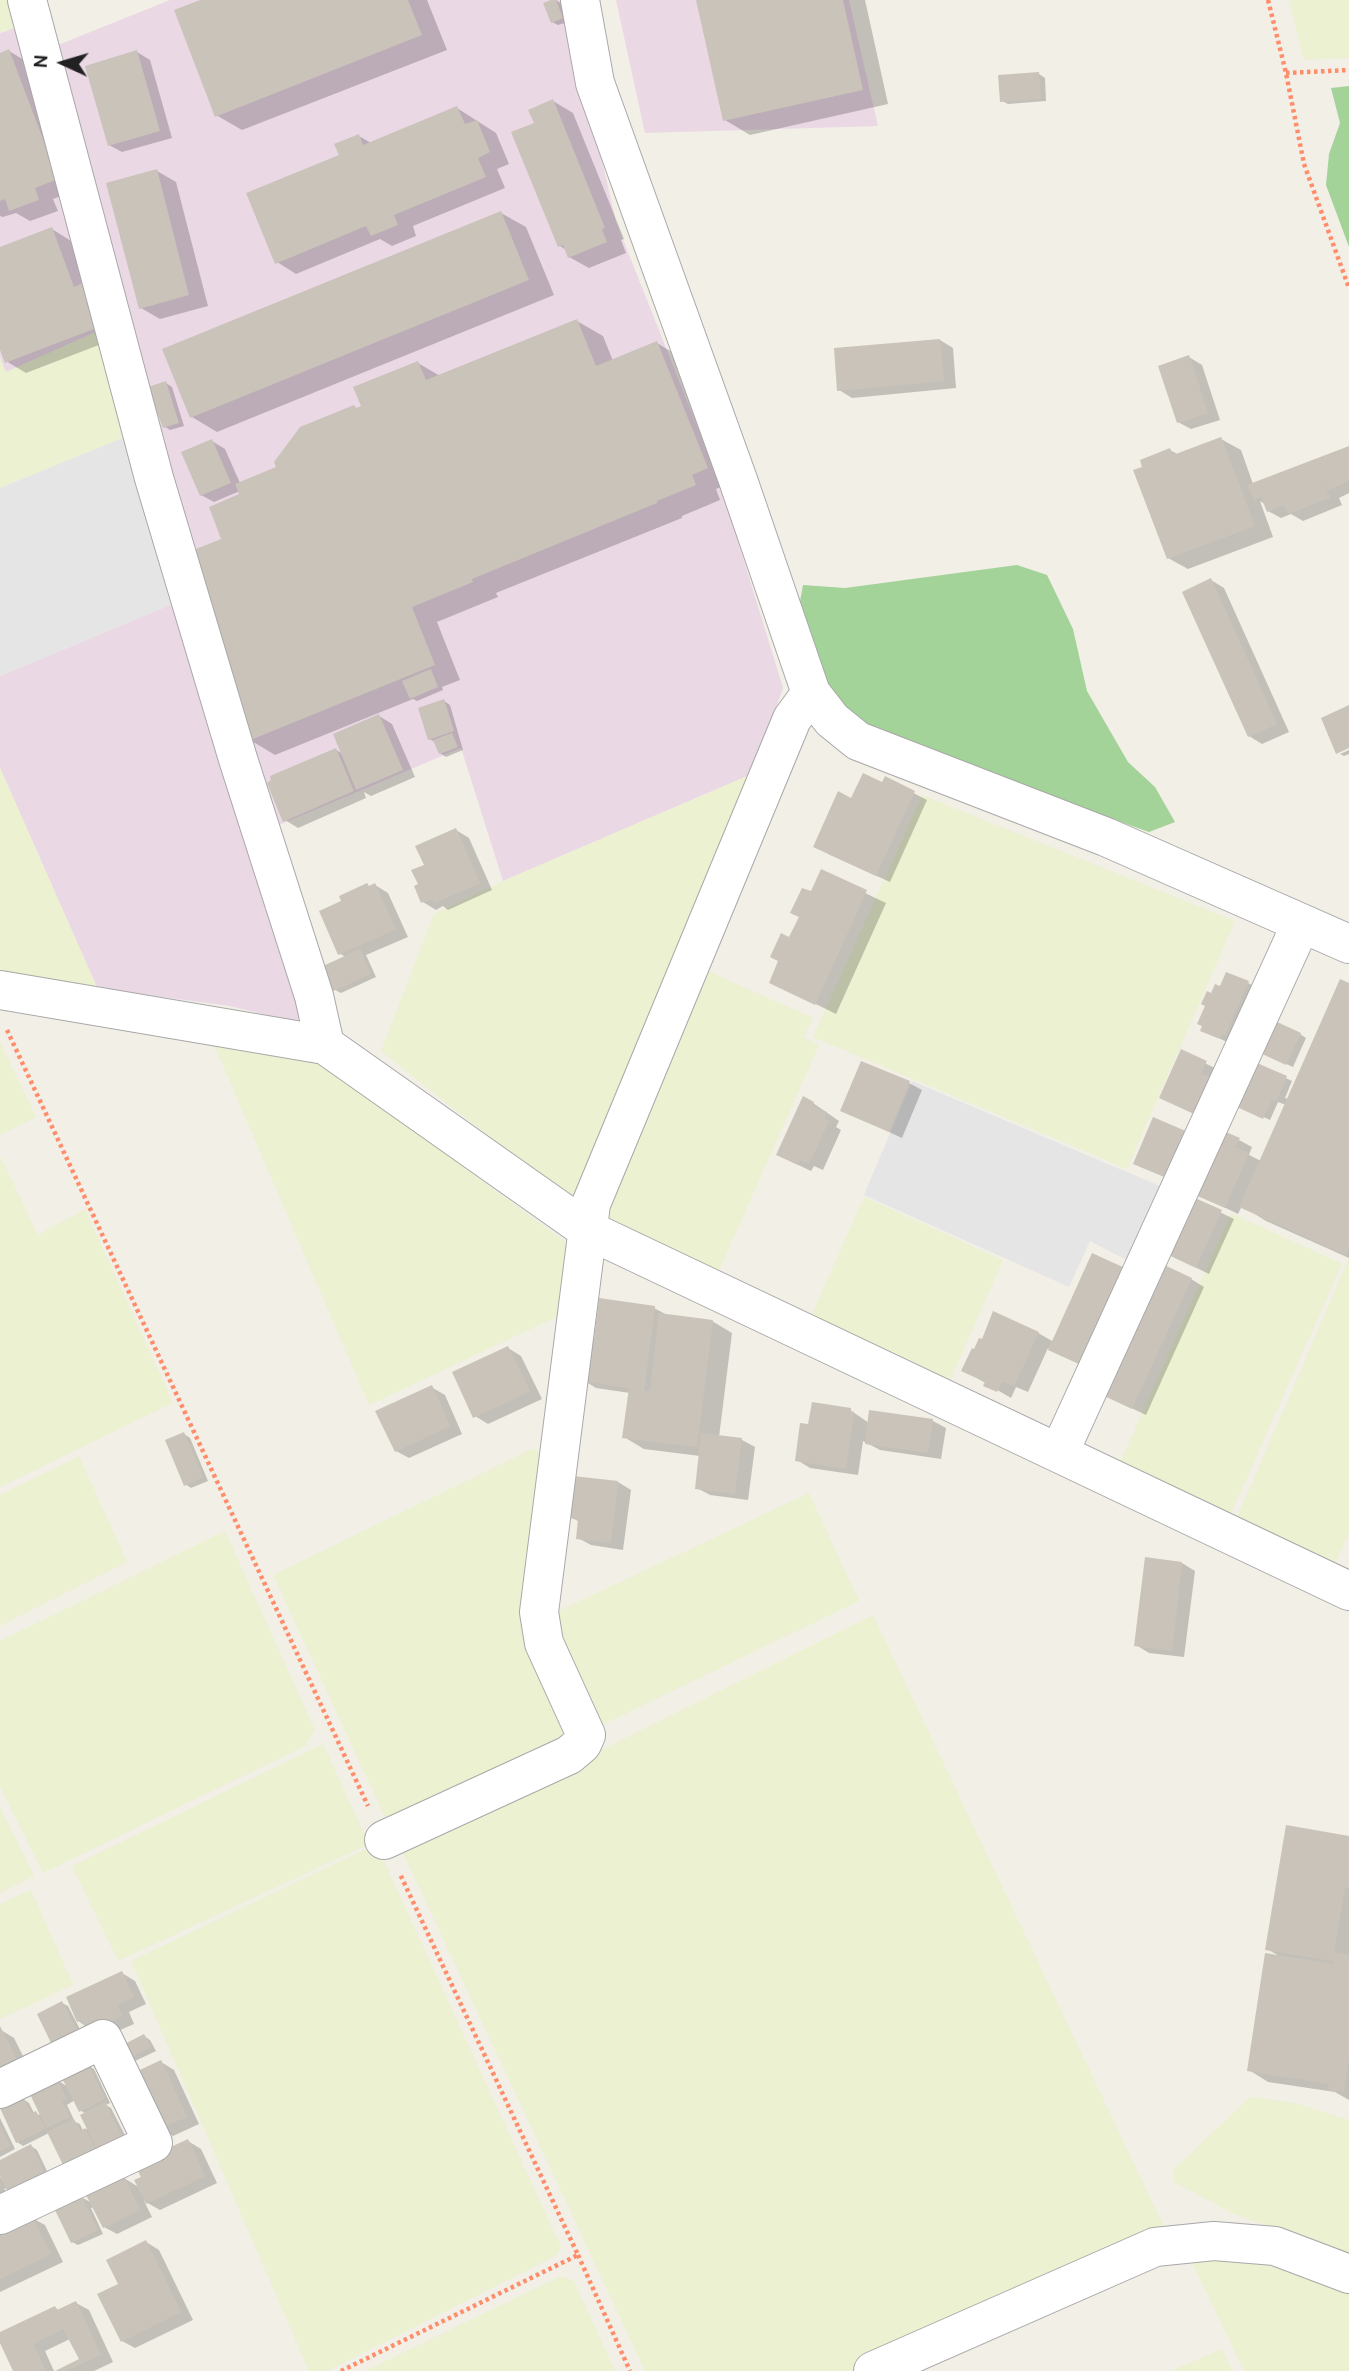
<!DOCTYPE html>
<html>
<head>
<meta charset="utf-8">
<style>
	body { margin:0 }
	#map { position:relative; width:1349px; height:2371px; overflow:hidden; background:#f2efe7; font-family:Overpass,sans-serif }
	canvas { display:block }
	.north { position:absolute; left:28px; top:28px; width:70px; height:70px; -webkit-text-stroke:5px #fff; paint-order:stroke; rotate:274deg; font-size:19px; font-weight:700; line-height:28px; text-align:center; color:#212121 }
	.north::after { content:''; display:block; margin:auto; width:24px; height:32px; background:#212121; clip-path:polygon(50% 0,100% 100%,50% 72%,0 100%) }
</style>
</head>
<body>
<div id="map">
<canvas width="1349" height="2371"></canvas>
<div class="north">N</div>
</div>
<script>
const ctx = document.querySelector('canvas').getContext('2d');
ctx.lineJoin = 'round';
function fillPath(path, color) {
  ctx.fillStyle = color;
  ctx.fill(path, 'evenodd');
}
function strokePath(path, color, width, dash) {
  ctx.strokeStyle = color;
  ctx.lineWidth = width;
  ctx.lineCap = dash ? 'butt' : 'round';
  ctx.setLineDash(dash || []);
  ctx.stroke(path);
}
fillPath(new Path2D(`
	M170 0H565L616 222 722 489 783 688 752 774 503 881 461 748 274 827 257 776 53 47Z
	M616 0H849L878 126 645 133Z
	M22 25 103 329 5 373 0 357V33Z
	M177 602 307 999 297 1022 229 1006 97 988 0 768V676Z`), '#ebd8e5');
fillPath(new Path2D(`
	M0 0H15L22 25 0 33Z
	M1289 0H1349V58L1304 60Z
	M103 329 130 435 0 488V358L6 372Z
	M0 768 98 989 0 971Z
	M752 774 576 1199 531 1170 381 1051 434 914 503 881Z
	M922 795 1235 921 1127 1169 813 1037Z
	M706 970 813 1018 804 1037 819 1045 714 1282 605 1220Z
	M211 1038 307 1059 340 1076 565 1242 572 1256 569 1311 369 1405Z
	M0 1042 36 1117 0 1135Z
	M0 1156 38 1235 85 1209 173 1403 0 1487Z
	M864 1197 1003 1260 949 1383 809 1321Z
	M1231 1213 1342 1264 1229 1518 1120 1463Z
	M1349 1258V1532L1335 1563 1236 1520Z
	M534 1448 547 1461 526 1624 572 1734 386 1819 273 1575Z
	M79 1456 127 1562 0 1626V1495Z
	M809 1493 859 1601 600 1726 550 1615Z
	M225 1531 315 1730 305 1746 43 1873 0 1786V1641Z
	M873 1615 1165 2229 849 2371H645L403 1853 410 1839 559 1771Z
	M323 1744 369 1844 118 1961 72 1866Z
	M0 1807 34 1876 0 1893Z
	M376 1844 561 2247 557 2255 327 2371H309L131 1961Z
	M31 1890 73 1985 0 2019V1904Z
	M1250 2097 1295 2103 1349 2120V2255L1232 2213 1174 2182V2169Z
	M1214 2256 1265 2259 1349 2289V2371H1244L1192 2262Z
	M561 2276 574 2281 615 2371H365Z
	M1222 2349 1232 2371H1171Z`), '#ebf1d1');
fillPath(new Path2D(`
	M1349 86V247L1326 185 1329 154 1340 123 1331 88Z
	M1017 565 1047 575 1073 629 1087 691 1128 762 1155 787 1175 822 1149 832 972 769 857 725 832 698 798 612 803 585 845 588Z`), '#a3d399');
fillPath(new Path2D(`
	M130 435 177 602 0 676V488Z
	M912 1081 1167 1189 1134 1264 1090 1241 1069 1287 864 1195Z`), '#e5e5e5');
fillPath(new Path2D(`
	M204 0H427L447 50 242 130 216 115Z
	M556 0 562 4 568 22 558 25 552 22Z
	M698 0H865L888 104 750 135 725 120Z
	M9 51 29 63 77 190 53 199 58 211 30 221 16 213 3 217 0 216V55Z
	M137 52 150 60 172 138 122 152 109 145Z
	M1039 74 1045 78 1046 101 1008 104 1002 101Z
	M553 101 573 113 624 239 621 240 626 253 589 268 569 257 566 250 560 246 536 124Z
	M457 108 496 133 509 164 497 169 505 188 413 226 416 236 392 246 380 239 296 274 277 262 341 155 359 136 371 143Z
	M157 171 176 182 208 306 160 319 141 308Z
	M501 213 526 227 554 295 217 432 192 417Z
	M52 229 71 241 117 338 26 373 6 361 0 345V249Z
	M577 321 603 336 613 361 657 343 682 358 733 482 716 489 720 500 682 516V518L496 593 498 597 437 622 460 680 442 687 443 690 417 701 413 699 275 755 250 740 224 539 242 495 240 491 214 502 201 495 212 441 225 449 240 483 278 468 354 407 358 409 418 363 440 376Z
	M940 340 953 348 956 388 852 398 839 390Z
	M1189 357 1202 365 1220 420 1191 429 1178 422Z
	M166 383 172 387 184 426 170 430 164 426Z
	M1221 439 1241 450 1253 484 1349 447V493L1339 498 1342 505 1303 521 1291 514 1281 518 1268 511 1266 505 1260 501 1273 537 1188 569 1168 558 1170 450 1179 455Z
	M1211 580 1224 588 1289 732 1262 744 1249 736Z
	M444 701 450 705 463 750 446 757 440 753 435 742 429 739Z
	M379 716 392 724 415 777 371 796 364 792 366 798 298 828 285 820 336 750 343 754Z
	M1349 750V754L1344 756 1340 754Z
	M886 779 927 800 890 882 828 854 852 800 883 785Z
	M456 830 469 838 492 890 448 910 443 906 436 910 423 902 420 885 426 866Z
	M821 872 886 903 836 1014 771 982Z
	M375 885 388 893 408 937 366 955 376 977 341 993 335 990 346 957 340 954 343 902Z
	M1248 983 1261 990 1233 1045 1202 1030 1212 995 1221 988Z
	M1349 985V1258L1266 1221 1242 1206 1238 1214 1195 1193 1239 1140 1252 1147 1249 1155 1261 1161 1286 1105 1278 1102 1270 1120 1246 1109 1258 1065 1292 1081 1285 1098 1288 1099Z
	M1300 1034 1306 1038 1293 1067 1268 1056Z
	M1182 1052 1219 1070 1206 1119 1175 1105Z
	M909 1083 922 1090 902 1138 842 1110Z
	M813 1103 839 1121 836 1127 841 1130 823 1170 814 1166 811 1171 792 1162Z
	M1187 1196 1234 1219 1209 1274 1162 1251Z
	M1191 1279 1204 1287 1146 1415 1102 1394Z
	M654 1308 669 1316 712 1321 732 1333 719 1437 742 1440 755 1447 748 1500 710 1495 697 1488 700 1456 644 1449 624 1437 630 1393 596 1388 583 1380 595 1341Z
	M1038 1333 1054 1342 1063 1357 1048 1348 1028 1392 1016 1387 1011 1398 963 1370Z
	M508 1348 521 1356 542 1399 488 1424 475 1416Z
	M431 1387 445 1395 462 1434 409 1458 396 1451Z
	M850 1410 869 1423 933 1421 946 1428 941 1459 880 1450 863 1441 858 1475 810 1468 797 1460 810 1426Z
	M184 1434 190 1438 208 1481 191 1488 185 1484Z
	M618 1482 631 1490 623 1550 591 1545 578 1538 580 1522 570 1517Z
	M1182 1563 1195 1571 1184 1657 1149 1653 1136 1645Z
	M1349 1838V2100L1335 2092 1268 2082 1249 2070 1281 1957 1267 1949Z
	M122 1973 135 1981 146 2004 129 2012 134 2024 102 2038 77 2020Z
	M62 2003 68 2006 86 2041 62 2053Z
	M1 2030 14 2038 29 2068 0 2082Z
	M144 2036 150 2040 156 2051 133 2062 127 2059Z
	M161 2062 174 2070 199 2124 173 2136 160 2128Z
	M87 2065 94 2069 110 2103 106 2105 111 2108 128 2141 103 2158 49 2133 23 2146 17 2142 23 2099 29 2103 34 2113 43 2116 57 2080 68 2087ZM75 2100 80 2110 86 2114 88 2128 83 2131 80 2124 75 2122 67 2105Z
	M0 2118 15 2149 0 2157Z
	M188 2141 201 2149 217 2183 160 2210 144 2201 152 2217 117 2234 104 2227 94 2207 91 2208 103 2234 78 2245 72 2242 81 2197 92 2203 124 2178 140 2188Z
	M31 2146 37 2150 47 2171 10 2189V2191L4 2188 14 2208 0 2215V2177L4 2179 0 2172V2162Z
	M32 2218 45 2225 63 2262 0 2292V2233Z
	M146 2242 159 2250 193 2320 135 2348 122 2341 120 2285Z
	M76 2303 89 2310 113 2362 94 2371H59L81 2360 70 2339 45 2351 54 2371H15L0 2334 55 2308 59 2310Z`), '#0003');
fillPath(new Path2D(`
	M200 0H408L422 35 215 117 174 10Z
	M551 0H556L563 18 551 23 543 3Z
	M696 0H843L863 90 723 121Z
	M9 49 58 179 35 188 39 200 9 211 5 199 0 201V53Z
	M137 50 160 131 108 146 85 66Z
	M1039 72 1041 99 1000 102 998 75Z
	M553 99 605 228 602 229 607 242 568 258 563 245 558 247 511 132 534 123 528 110Z
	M457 106 465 124 477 120 490 152 478 158 486 177 394 215 398 225 371 236 366 226 275 264 246 193 339 155 334 144 359 134 363 145Z
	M157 169 189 295 139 309 106 183Z
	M501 211 529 280 190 418 162 349Z
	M52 227 74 287 83 283 99 327 5 363 0 350V247Z
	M577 319 596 366 657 341 708 468 692 475 696 485 657 501V503L472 579 473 582 412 607 435 665 248 741 191 551 221 539 209 507 239 494 235 484 276 467 274 462 300 427 354 405 356 408 361 406 353 387 418 361 426 380Z
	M940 339 944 381 837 391 834 348Z
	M1189 355 1208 413 1177 423 1158 366Z
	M166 381 179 423 163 428 148 387Z
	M1221 437 1255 526 1167 559 1133 470 1142 467 1140 460 1170 448 1173 455Z
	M212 439 231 483 200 496 181 452Z
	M1349 446V481L1328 490 1320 474 1330 498 1288 514 1284 505 1267 512 1261 497 1254 500 1247 485Z
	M1211 578 1277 724 1248 737 1182 592Z
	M431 669 438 687 410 699 402 681Z
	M444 699 454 731 428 740 418 708Z
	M1349 705V748L1336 754 1321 718Z
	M379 714 403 770 356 790 333 734Z
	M452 733 458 747 439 754 433 740Z
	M336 748 354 791 283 822 267 783 271 780 270 776Z
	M863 773 882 782 885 776 915 791 876 876 813 847 838 791 851 798Z
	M456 828 480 883 434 903 432 899 421 903 414 886 418 884 411 870 424 865 415 846Z
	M821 869 867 890 815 1005 769 983 778 961 770 957 781 933 789 937 799 917 790 913 802 888 811 891Z
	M367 883 369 886 375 883 396 929 338 955 319 911 341 901 339 896Z
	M360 949 371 974 333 991 323 966Z
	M1226 972 1249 981 1225 1036 1222 1034 1220 1039 1200 1031 1202 1026 1197 1024 1205 1006 1201 1004 1207 991 1211 993 1215 984 1220 986Z
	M1340 979 1349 983V1248L1346 1255 1239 1207Z
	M1275 1021 1301 1033 1286 1065 1260 1053Z
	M1181 1049 1207 1061 1201 1074 1209 1077 1192 1113 1159 1098Z
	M861 1061 910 1081 889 1132 840 1111Z
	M1257 1063 1287 1076 1276 1102 1272 1100 1263 1119 1237 1107Z
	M803 1096 814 1102 813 1106 827 1112 824 1119 829 1121 809 1164 800 1160 798 1165 776 1155Z
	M1153 1117 1188 1132 1169 1179 1133 1164Z
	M1221 1130 1240 1138 1235 1147 1249 1153 1225 1208 1193 1194Z
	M1186 1194 1222 1210 1196 1268 1160 1251Z
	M1092 1253 1125 1268 1081 1365 1048 1350Z
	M1160 1263 1192 1278 1132 1409 1100 1394Z
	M599 1298 655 1306 644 1391H650L659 1313 713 1320 697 1447 622 1438 629 1388 581 1381 587 1338 594 1339Z
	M993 1311 1039 1332 1014 1386 1002 1381 997 1392 983 1386 985 1382 961 1371 972 1348 974 1349 979 1338 982 1339Z
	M508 1346 530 1391 473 1418 452 1372Z
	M432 1385 450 1426 395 1452 375 1411Z
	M812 1402 851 1408V1411L854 1412 846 1469 795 1461 800 1423 808 1424Z
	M869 1410 933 1419 928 1453 865 1444Z
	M184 1432 203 1477 184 1486 165 1440Z
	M701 1433 742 1438 735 1494 695 1489Z
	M573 1476 618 1481 611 1543 576 1539 578 1519 568 1518Z
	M1145 1557 1182 1562 1172 1651 1134 1646Z
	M1286 1825 1349 1836V1888L1345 1887 1334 1952 1349 1955V2058L1344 2092 1328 2090 1329 2084 1247 2071 1265 1953 1333 1964V1961L1265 1950Z
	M122 1971 134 1997 117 2005 122 2016 87 2032 82 2020 77 2022 66 1997Z
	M62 2001 81 2038 55 2051 37 2014Z
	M0 2026 17 2060 0 2069Z
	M144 2034 151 2047 126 2060 119 2047Z
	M161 2060 187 2117 158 2129 129 2075Z
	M88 2063 105 2099 79 2112 61 2076Z
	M57 2078 67 2099 62 2101 70 2117 46 2128 29 2092Z
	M23 2097 31 2113 36 2111 45 2129 16 2143 0 2108Z
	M105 2102 123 2138 98 2151 80 2115Z
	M74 2119 80 2131 85 2128 98 2155 66 2171 47 2132Z
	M0 2125 10 2146 0 2151Z
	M188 2139 205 2176 146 2204 134 2180 141 2177 134 2164Z
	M31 2144 45 2174 8 2192 0 2176V2160Z
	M124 2176 140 2210 103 2228 86 2195Z
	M81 2195 98 2230 71 2243 54 2208Z
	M32 2216 51 2254 0 2279V2231Z
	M146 2240 181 2312 121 2342 97 2294 118 2284 106 2260Z
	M76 2301 101 2355 66 2371H55L79 2359 63 2329 33 2344 46 2371H13L0 2343V2332L55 2306 57 2310Z`), '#cac3b9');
const minor = new Path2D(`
	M27 0 154 478 238 759 314 996 325 1045
	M580 0 595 83 738 480 811 693 832 720 858 741 1106 837 1349 944
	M0 990 325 1045 586 1229 1349 1591
	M1059 1453 1301 924
	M384 1840 569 1755 582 1744 586 1735 544 1643 539 1612 591 1204 792 719 811 693
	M0 2089 103 2039 153 2143 0 2215
	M873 2371 1155 2247 1214 2241 1275 2246 1349 2274`);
strokePath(minor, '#a8a8a8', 40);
strokePath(new Path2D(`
	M1268 0 1286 73 1304 164 1349 288
	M1286 73 1349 70
	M7 1030 368 1806
	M578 2255 630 2371
	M341 2371 578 2255 400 1874`), '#ff8c6a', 4.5, [3.5, 3.5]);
strokePath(minor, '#fff', 38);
</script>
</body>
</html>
